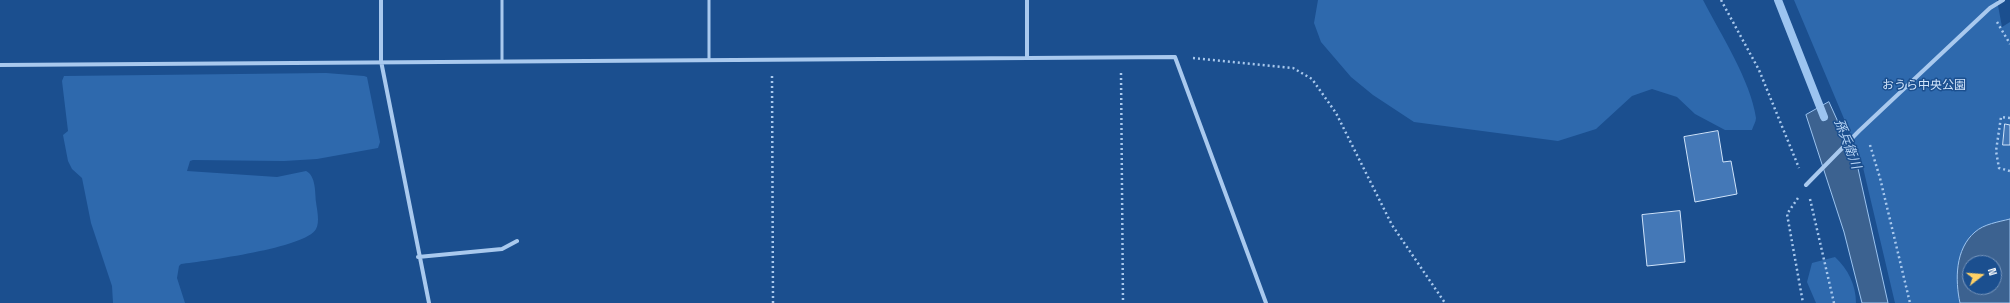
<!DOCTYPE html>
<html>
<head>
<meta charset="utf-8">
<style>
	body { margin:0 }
	#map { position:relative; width:2010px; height:303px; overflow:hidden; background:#1b4f8f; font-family:"Space Grotesk",sans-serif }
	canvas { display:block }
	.north { position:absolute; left:1962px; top:255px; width:40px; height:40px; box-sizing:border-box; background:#1b4f8f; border:1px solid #7695bc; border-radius:50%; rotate:73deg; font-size:11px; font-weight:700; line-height:16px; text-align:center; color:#fff }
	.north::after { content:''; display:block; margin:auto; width:14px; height:18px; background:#ffd166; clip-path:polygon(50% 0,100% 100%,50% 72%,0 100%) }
</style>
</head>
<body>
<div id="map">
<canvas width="2010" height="303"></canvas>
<div class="north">N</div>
</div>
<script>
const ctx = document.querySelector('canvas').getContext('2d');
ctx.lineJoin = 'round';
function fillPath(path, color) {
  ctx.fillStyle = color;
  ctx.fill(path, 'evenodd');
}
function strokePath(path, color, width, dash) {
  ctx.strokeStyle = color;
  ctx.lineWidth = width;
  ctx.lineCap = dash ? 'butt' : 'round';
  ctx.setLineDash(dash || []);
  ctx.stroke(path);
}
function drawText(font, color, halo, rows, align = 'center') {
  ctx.font = font + ' "Space Grotesk","Noto Sans JP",sans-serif';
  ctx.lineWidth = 3;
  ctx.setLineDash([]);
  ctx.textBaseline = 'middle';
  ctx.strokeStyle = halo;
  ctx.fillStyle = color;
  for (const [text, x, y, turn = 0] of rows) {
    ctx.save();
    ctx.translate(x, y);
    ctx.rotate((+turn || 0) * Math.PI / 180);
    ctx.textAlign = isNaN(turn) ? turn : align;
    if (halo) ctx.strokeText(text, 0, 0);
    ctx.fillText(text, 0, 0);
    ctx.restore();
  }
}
fillPath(new Path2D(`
	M1318 0H1703C1720 33 1751 81 1756 118 1756 122 1753 126 1752 130H1725L1695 114 1677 97 1652 89 1632 96 1596 129 1558 141 1414 122 1373 95 1351 77 1321 42 1314 23Z
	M1794 0H1997L2002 27 2010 22V303H1895L1861 159ZM1970 263H1994V287H1970Z
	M326 73 364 76 367 77 380 142 378 148 317 159 284 161 193 160 190 161 187 171 277 177 306 171C316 176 315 192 316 202 317 210 320 222 316 229 306 248 204 261 181 264L179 266 177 278 185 303H113L112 286 91 223 82 178 72 169 68 161 63 135 68 131 62 81 64 76Z
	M1835 257C1848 269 1856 285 1856 303H1816L1807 282 1812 263Z`), '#2e69ad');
const water = new Path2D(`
	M1829 102 1857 164 1888 303H1862L1844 232 1806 115Z
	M2010 219V303H1960C1955 280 1955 249 1975 232 1984 224 1998 222 2010 219ZM1970 263H1994V287H1970Z`);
fillPath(water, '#3c6290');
strokePath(water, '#9cc4f0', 1);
strokePath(new Path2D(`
	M1778 0 1824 117`), '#9cc4f0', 8);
const building = new Path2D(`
	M2005 124 2010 125V145H2003Z
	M1718 131 1723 162 1731 161 1737 194 1695 202 1684 137Z
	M1680 211 1685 262 1647 266 1642 215Z`);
fillPath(building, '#4478b7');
strokePath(building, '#cfe3fa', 1);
strokePath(new Path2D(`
	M1721 0 1759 70 1799 168
	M1997 22 2010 44
	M1193 58 1293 68 1312 79 1336 113 1392 225 1445 303
	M1121 73 1123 303
	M772 76 773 303
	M2010 118 2001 117 1996 151 1999 168 2010 171
	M1870 145 1880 178 1910 303
	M1798 198 1787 214 1803 303
	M1810 199 1834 303`), '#a9c9ee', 2.5, [2, 3]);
strokePath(new Path2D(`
	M709 0V60
	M502 60V0`), '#a9c9ee', 3);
strokePath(new Path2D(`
	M381 0V61L429 303
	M1027 0V57
	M0 65 1175 57 1266 303
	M1806 185 1859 131 1990 8 2003 0
	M418 257 502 249 517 241`), '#a9c9ee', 4);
drawText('12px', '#cfe3fa', '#1b4f8f', [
	["おうら中央公園",1924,86]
]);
drawText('italic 13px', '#b5d3f5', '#1b4f8f', [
	["孫兵衛川",1847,144,69]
]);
</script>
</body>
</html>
